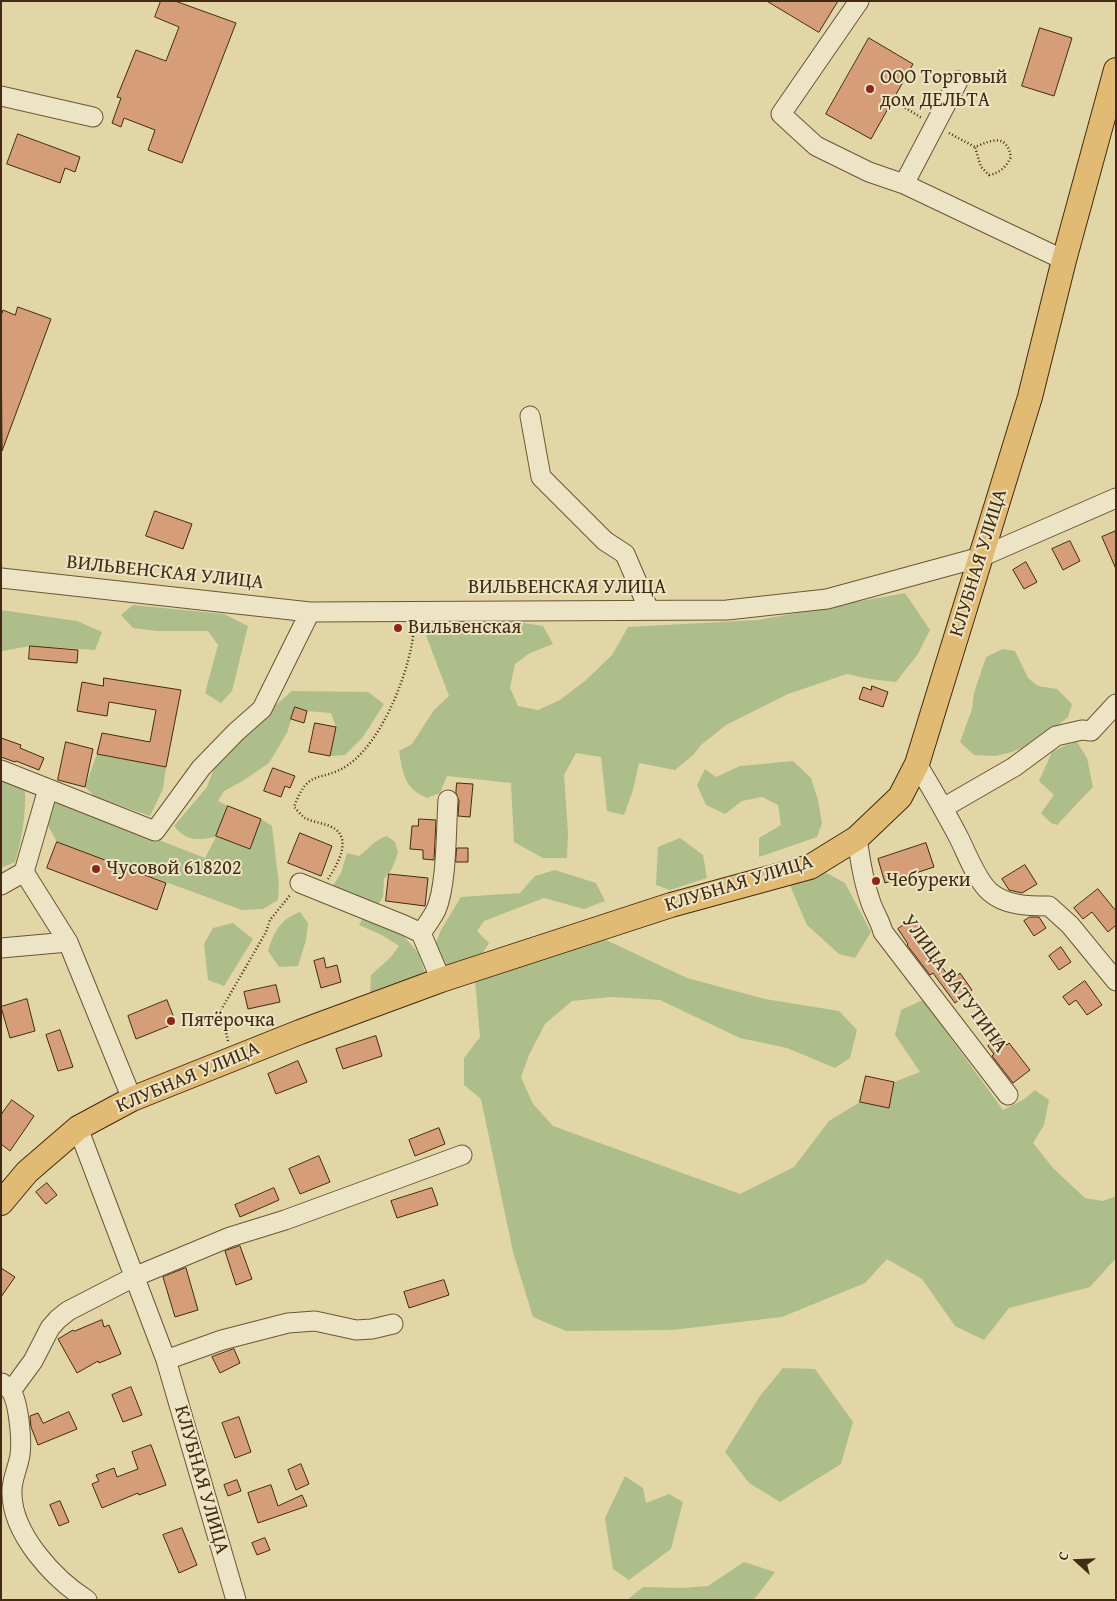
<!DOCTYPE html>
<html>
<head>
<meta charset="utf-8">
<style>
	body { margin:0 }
	#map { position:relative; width:1117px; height:1601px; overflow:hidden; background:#e2d5a6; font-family:"Gentium Book Plus",serif }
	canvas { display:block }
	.frame { position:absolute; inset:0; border:2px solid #422b11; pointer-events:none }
	.north { position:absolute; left:1052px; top:1536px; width:50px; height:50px; -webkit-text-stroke:4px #ece4c5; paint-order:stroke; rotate:290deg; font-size:14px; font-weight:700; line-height:20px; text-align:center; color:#422b11 }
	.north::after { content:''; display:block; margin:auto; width:18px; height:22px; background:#422b11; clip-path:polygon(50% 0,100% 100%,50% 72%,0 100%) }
</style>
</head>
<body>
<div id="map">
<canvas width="1117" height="1601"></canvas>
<div class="frame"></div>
<div class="north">С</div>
</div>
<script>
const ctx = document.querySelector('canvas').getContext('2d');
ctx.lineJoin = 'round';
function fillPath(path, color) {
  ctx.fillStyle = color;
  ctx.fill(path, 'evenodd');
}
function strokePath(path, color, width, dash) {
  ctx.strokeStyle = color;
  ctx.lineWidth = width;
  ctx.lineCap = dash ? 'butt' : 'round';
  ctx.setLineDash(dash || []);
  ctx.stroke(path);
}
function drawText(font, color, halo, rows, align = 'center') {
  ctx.font = font + ' "Gentium Book Plus",serif';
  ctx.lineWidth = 4;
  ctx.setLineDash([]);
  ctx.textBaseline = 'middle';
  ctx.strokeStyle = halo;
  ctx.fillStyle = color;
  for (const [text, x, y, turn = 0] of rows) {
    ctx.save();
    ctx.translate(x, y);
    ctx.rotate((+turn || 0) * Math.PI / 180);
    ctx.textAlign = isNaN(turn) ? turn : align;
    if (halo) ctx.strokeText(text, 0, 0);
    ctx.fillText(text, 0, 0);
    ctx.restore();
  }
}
fillPath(new Path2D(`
	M905 593 930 630 918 654 896 682 870 679 847 674 788 694 726 725 701 745 693 755 675 770 639 763 633 790 624 815 607 811 601 757 576 753 564 775 568 833 567 858H543L514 842 511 783 447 776 440 793 427 798C404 788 403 774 399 751L412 744 434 710 449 696 424 630 440 624 517 622 543 626 553 644 530 653 515 664 510 688 518 706 538 710 560 700 586 680 612 655 628 627 758 620Z
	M133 605 224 614 248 626 232 691 221 703 205 693 218 645 208 631H158L133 628 121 615Z
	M1 610 77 621 102 632 95 650 30 646 2 651Z
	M1003 649 1015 651 1028 678 1038 686 1057 689 1072 704 1068 717 1038 741 1012 752 995 756 974 755 960 742 972 709 974 693 986 657Z
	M292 691 368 692 384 704 363 737 345 755 330 756 336 727 331 713 307 711 295 707 287 733 269 763 241 782 224 791 218 801 228 806 217 836 249 849 261 819 272 826 279 885 278 900 263 909 242 910 57 842 46 822 52 805 60 801 205 858 216 837C197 840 187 842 174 826L207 787 216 763 250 727Z
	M1077 742 1087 758 1093 787 1057 825 1051 823 1041 813 1054 795 1039 781 1052 752 1066 745Z
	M97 754 166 767 163 789 150 816 95 797 85 787Z
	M793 761 811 778 818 800 822 823 817 837 759 857V838L781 825 778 805 762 797 742 801 725 814 706 805 697 785 705 769 716 777 740 766Z
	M1 781 25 789C26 815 22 838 15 862L1 868Z
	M387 836 395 842 398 853 392 869 384 879 383 897 376 908 332 887 341 873 347 853 359 856C370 848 374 840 387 836Z
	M680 838 703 855 707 878 670 890 656 885 658 847Z
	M555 870 596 883 605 901 584 909 544 898 484 921 477 931 489 943 482 954 443 969 433 949 442 928 461 897 520 893 535 876Z
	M823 871 845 883 871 932 855 958 839 954 807 925 789 883Z
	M300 912 308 923 306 940 298 966 279 967 268 951C274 932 280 919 300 912Z
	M366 913 397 928 419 954 425 973 370 996 371 975 390 958 399 946 382 935 359 925Z
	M233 923 253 939 224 986 208 980 204 944 213 928Z
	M606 940 687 978 765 999 839 1011 857 1030 850 1058 835 1068 787 1048 740 1038 660 1000 611 997 572 1001 545 1024 529 1055 521 1077 533 1104 553 1126 740 1194 794 1167 829 1121 860 1102 889 1108 894 1082 920 1072 895 1035 901 1010 923 1000 1003 1110 1023 1100 1035 1090 1049 1100 1044 1125 1033 1143 1053 1168 1085 1198 1103 1201 1116 1196V1258L1090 1287 1009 1308 984 1340 955 1326 922 1279 887 1259 865 1283 782 1317 672 1330 566 1331 533 1317 513 1252 481 1099 464 1085V1058L480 1037 475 980 581 944Z
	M783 1368 815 1369 853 1422 841 1464 780 1502 749 1483 725 1452 760 1396Z
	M625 1476 643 1488 646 1503 669 1494 683 1502 671 1549 629 1580 613 1569 605 1518Z
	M744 1562 775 1572 757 1596 752 1600H627L643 1587 683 1588 708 1586Z`), '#aebe8a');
const building = new Path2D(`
	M161 1H175L236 23 182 163 148 150 155 130 124 118 121 127 112 123 121 98 117 97 136 50 166 61 179 27 155 17Z
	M767 1H838L819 32Z
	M1040 28 1072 38 1054 96 1022 86Z
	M869 38 913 64 871 139 826 114Z
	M18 134 80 157 75 172 65 168 60 183 7 164Z
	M18 307 51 319 2 451 1 316 3 310 15 315Z
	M155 511 192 524 183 549 146 536Z
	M1116 531V569L1102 537Z
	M1070 541 1080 561 1063 570 1052 549Z
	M1026 562 1037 582 1024 589 1013 570Z
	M30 646 78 650 77 663 29 659Z
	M104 678 181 690 166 767 97 754 102 733 150 742 156 710 109 702 107 716 77 711 82 682 103 686Z
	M872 686 888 692 883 707 859 699 863 687 871 690Z
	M295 707 307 711 304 723 291 719Z
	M315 723 336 727 330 756 309 752Z
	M1 738 21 745 20 748 44 758 39 770 16 761 15 762 1 757Z
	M66 742 93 749 85 787 58 780Z
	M273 768 295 776 290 788 285 786 281 797 264 791Z
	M457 783 473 784 470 817 458 816 459 801 456 793Z
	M228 806 261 819 250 849 216 836Z
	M419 819 436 820 434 860 423 859V850L410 849 412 826H418Z
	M300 833 332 846 321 876 288 863Z
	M57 842 166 883 157 910 47 868Z
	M926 843 934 867 885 883 878 859Z
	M457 848H468V862H456Z
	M1025 865 1037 884 1022 893 1009 890 1002 879Z
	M389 874 428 878 425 906 386 901Z
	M1098 889 1116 911V925L1108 932 1092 912 1083 919 1074 908Z
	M915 917 940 952 934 957 948 975 954 972 957 976 960 973 972 990 955 1003 933 973 930 975 907 945 908 944 898 929Z
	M1030 917H1039L1046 928 1034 936 1024 921Z
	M1061 947 1071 962 1059 970 1049 956Z
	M324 958 326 968 337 965 341 982 321 988 314 961Z
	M1085 981 1102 1005 1087 1015 1076 1000 1069 1005 1063 997Z
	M276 985 280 1002 248 1009 244 992Z
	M27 999 35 1031 10 1038 1 1007Z
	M167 1000 176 1023 136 1039 128 1016Z
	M60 1030 73 1067 58 1071 46 1035Z
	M376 1036 382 1056 343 1069 336 1049Z
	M1000 1037 1007 1045 1009 1043 1030 1070 1013 1083 992 1056 994 1054 988 1046Z
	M298 1061 307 1082 276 1094 268 1074Z
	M866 1076 894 1082 889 1108 860 1102Z
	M12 1100 34 1116 10 1151 1 1144V1115Z
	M439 1128 445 1144 415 1156 409 1140Z
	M319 1156 330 1182 300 1194 289 1169Z
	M47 1183 57 1195 46 1204 36 1192Z
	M274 1188 279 1200 240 1217 235 1205Z
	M432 1188 438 1205 397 1218 391 1201Z
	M240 1246 252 1279 236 1285 225 1251Z
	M1 1268 15 1277 1 1297Z
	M186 1268 198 1310 175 1317 163 1277Z
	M444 1280 449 1295 409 1308 404 1292Z
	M102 1320 104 1327 109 1325 121 1354 99 1363 98 1361 77 1373 58 1339 73 1330 74 1331Z
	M234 1349 240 1363 220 1373 212 1357Z
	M131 1387 142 1415 123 1422 112 1395Z
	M69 1412 77 1429 38 1445 31 1427 30 1416 38 1413 43 1423Z
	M239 1417 251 1452 235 1458 222 1423Z
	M151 1445 166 1485 139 1495 138 1493 102 1508 92 1484 99 1481 96 1475 114 1468 117 1477 138 1469 132 1452Z
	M301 1464 309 1484 296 1490 288 1470Z
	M237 1480 241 1491 228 1496 224 1485Z
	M271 1485 278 1506 302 1495 307 1506 258 1523 248 1493Z
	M60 1501 69 1522 59 1526 50 1505Z
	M182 1528 197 1565 179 1573 163 1535Z
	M265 1538 270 1550 257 1555 252 1543Z`);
fillPath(building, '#d69e78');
strokePath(building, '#422b11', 1);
const minor = new Path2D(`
	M859 1 781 114 816 146 869 172 904 184
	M958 81 904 184 1064 260
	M1 96 93 117
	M530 416 541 477 605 541 625 554 649 610
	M1 578 310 612 727 610 827 599 981 557 1116 498
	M917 764C932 789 946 813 959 838 967 854 977 881 990 892 1006 906 1029 906 1049 906L1070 925 1116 981
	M1 770 155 831 201 768 236 732 262 709 310 612
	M48 789 24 872 68 942 132 1099
	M943 808 1014 767 1056 736 1082 730 1091 731 1116 704
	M857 838C860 859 863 880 870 900 873 911 880 920 883 932L1008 1095
	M300 883 404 925 421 933 441 980
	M1 885 24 872
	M421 933C426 926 432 918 436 910 447 885 446 829 448 800
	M1 948 68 942
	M78 1128 166 1360 236 1600
	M166 1360 222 1340 288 1323 315 1321 356 1330 372 1329 393 1324
	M2 1383C5 1386 9 1388 11 1391 19 1403 22 1441 20 1455 18 1468 11 1481 12 1493 12 1534 54 1579 87 1600
	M11 1391 33 1361 50 1328 58 1319 68 1311 134 1277 230 1237 285 1220 462 1155`);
const major = new Path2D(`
	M1 1203 27 1172 78 1128 132 1099 300 1032 441 980 671 905 810 867 857 838 900 797 917 764 1030 397 1064 260 1116 70`);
strokePath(minor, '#6a5636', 21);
strokePath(major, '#422b11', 26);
strokePath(new Path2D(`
	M902 106 922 118
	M949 133 975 147C992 140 1006 133 1011 157 1006 167 1000 173 989 175L981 167 975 147
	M328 879C336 867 352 841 335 829 327 823 314 823 305 818 301 815 297 810 294 807 309 766 320 784 348 765 383 741 412 667 414 626
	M228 1041 221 1010 266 932 270 920 291 894`), '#422b11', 2.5, [1, 2.5]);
strokePath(minor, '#ece4c5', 19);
strokePath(major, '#e1ba73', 24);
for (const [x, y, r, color] of [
	[870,89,5,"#8f2418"],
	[398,628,5,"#8f2418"],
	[96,869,5,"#8f2418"],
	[876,881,5,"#8f2418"],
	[171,1021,5,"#8f2418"]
]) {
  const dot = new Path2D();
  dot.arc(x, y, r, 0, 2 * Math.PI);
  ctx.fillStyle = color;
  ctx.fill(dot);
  strokePath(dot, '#ece4c5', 2);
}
drawText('20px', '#422b11', '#ece4c5', [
	["ООО Торговый",880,78],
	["дом ДЕЛЬТА",880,101],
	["Вильвенская",408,628],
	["Чусовой 618202",106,869],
	["Чебуреки",886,881],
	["Пятёрочка",181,1021]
], 'left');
drawText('20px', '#422b11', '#ece4c5', [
	["КЛУБНАЯ УЛИЦА",979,563,-73],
	["ВИЛЬВЕНСКАЯ УЛИЦА",165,573,6],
	["ВИЛЬВЕНСКАЯ УЛИЦА",567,588],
	["КЛУБНАЯ УЛИЦА",739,884,-17],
	["УЛИЦА ВАТУТИНА",954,984,54],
	["КЛУБНАЯ УЛИЦА",188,1078,-23],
	["КЛУБНАЯ УЛИЦА",201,1480,74]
]);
</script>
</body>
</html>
